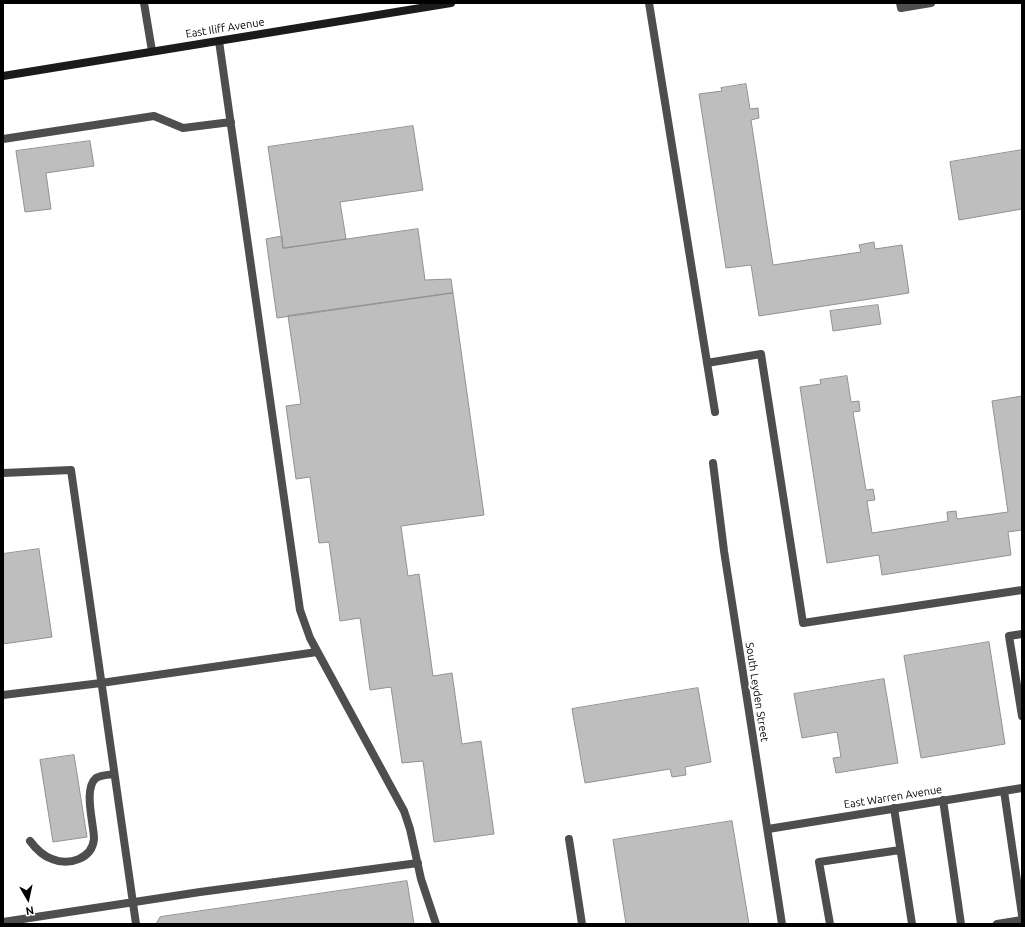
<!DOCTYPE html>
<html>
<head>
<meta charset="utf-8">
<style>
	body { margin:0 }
	#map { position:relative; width:1025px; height:927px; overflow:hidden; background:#fff; font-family:Ubuntu,sans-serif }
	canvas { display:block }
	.frame { position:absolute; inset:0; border:4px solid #000; pointer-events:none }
	.north { position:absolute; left:8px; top:879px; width:40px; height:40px; -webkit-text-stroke:3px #fff; paint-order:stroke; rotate:171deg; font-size:11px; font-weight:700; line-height:16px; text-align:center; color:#000 }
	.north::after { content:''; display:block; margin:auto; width:14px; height:18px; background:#000; clip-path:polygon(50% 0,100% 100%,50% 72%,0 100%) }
</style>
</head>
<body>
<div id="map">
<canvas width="1025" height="927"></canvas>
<div class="frame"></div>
<div class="north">N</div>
</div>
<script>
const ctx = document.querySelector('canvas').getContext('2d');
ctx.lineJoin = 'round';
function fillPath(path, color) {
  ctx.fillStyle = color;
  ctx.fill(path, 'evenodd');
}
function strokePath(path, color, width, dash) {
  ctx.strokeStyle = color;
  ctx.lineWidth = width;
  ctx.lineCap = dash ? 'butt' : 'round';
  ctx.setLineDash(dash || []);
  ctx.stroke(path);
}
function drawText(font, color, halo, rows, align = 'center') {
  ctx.font = font + ' Ubuntu,sans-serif';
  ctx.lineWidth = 4;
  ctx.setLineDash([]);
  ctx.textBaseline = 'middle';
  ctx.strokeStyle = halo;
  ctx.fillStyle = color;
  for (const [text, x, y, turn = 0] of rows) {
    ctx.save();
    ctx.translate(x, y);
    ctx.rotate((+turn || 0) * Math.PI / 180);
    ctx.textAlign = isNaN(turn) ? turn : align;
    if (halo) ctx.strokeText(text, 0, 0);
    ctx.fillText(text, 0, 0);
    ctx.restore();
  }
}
const building = new Path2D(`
	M746 84 750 109 758 108 759 118 751 120 773 265 861 252 859 245 874 242 875 249 902 245 909 293 759 316 751 265 726 268 699 94 722 91 721 88Z
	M413 126 423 190 340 202 346 239 283 248 268 147Z
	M90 141 94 166 46 173 51 209 25 212 16 151Z
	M1022 150V209L959 220 950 162Z
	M418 229 425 280 451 279 453 293 277 318 266 239 282 236 283 248Z
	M453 293 484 515 401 526 408 576 419 574 433 676 452 673 462 744 481 741 494 834 434 842 423 761 402 763 391 687 370 690 360 618 340 621 329 542 319 543 310 477 296 479 286 406 301 404 288 316Z
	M878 305 881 324 833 331 830 311Z
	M847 376 851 402 859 401 860 411 853 412 866 490 873 489 875 500 867 501 872 533 948 521 947 512 956 511 957 519 1008 512 992 401 1022 396V530L1008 532 1011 555 882 575 879 555 827 563 800 387 821 384 820 380Z
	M39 549 52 637 3 644V554Z
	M989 642 1005 744 921 758 904 656Z
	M884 679 898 763 836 773 833 758 841 757 837 732 802 738 794 694Z
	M698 688 711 762 685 767 686 775 672 777 670 769 585 783 572 709Z
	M74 755 87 837 53 842 40 760Z
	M732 821 749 924H626L613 840Z
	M407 881 414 924H156L160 917Z`);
fillPath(building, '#bebebe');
strokePath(building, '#929292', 1);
strokePath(new Path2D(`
	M649 3 715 412
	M900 3 901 8 931 3
	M219 41 300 610 310 638 404 811 410 829 421 879 436 924
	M3 139 154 116 183 128 231 122
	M707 363 761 354 803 623 1022 590
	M3 473 71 470 136 924
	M1022 634 1009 636 1022 716
	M3 695 101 683 317 652
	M1004 791 1022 915
	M943 800 961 924
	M894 808 912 924
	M569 839 582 924
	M30 841C36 849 43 856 52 859 69 866 92 859 94 839 94 824 83 789 96 778 101 775 108 775 114 774
	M3 922 200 892 418 863
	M830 924 819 862 900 850
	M997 924 1022 920`), '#4e4e4e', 8);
strokePath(new Path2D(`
	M144 3 152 51
	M713 463 724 551 782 924
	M768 829 1022 788`), '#4e4e4e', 8);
strokePath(new Path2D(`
	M3 76 451 3`), '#1b1b1b', 8);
drawText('11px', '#000', '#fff', [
	["East Iliff Avenue",225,28,-9],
	["South Leyden Street",757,692,81],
	["East Warren Avenue",893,797,-9]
]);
</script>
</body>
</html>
